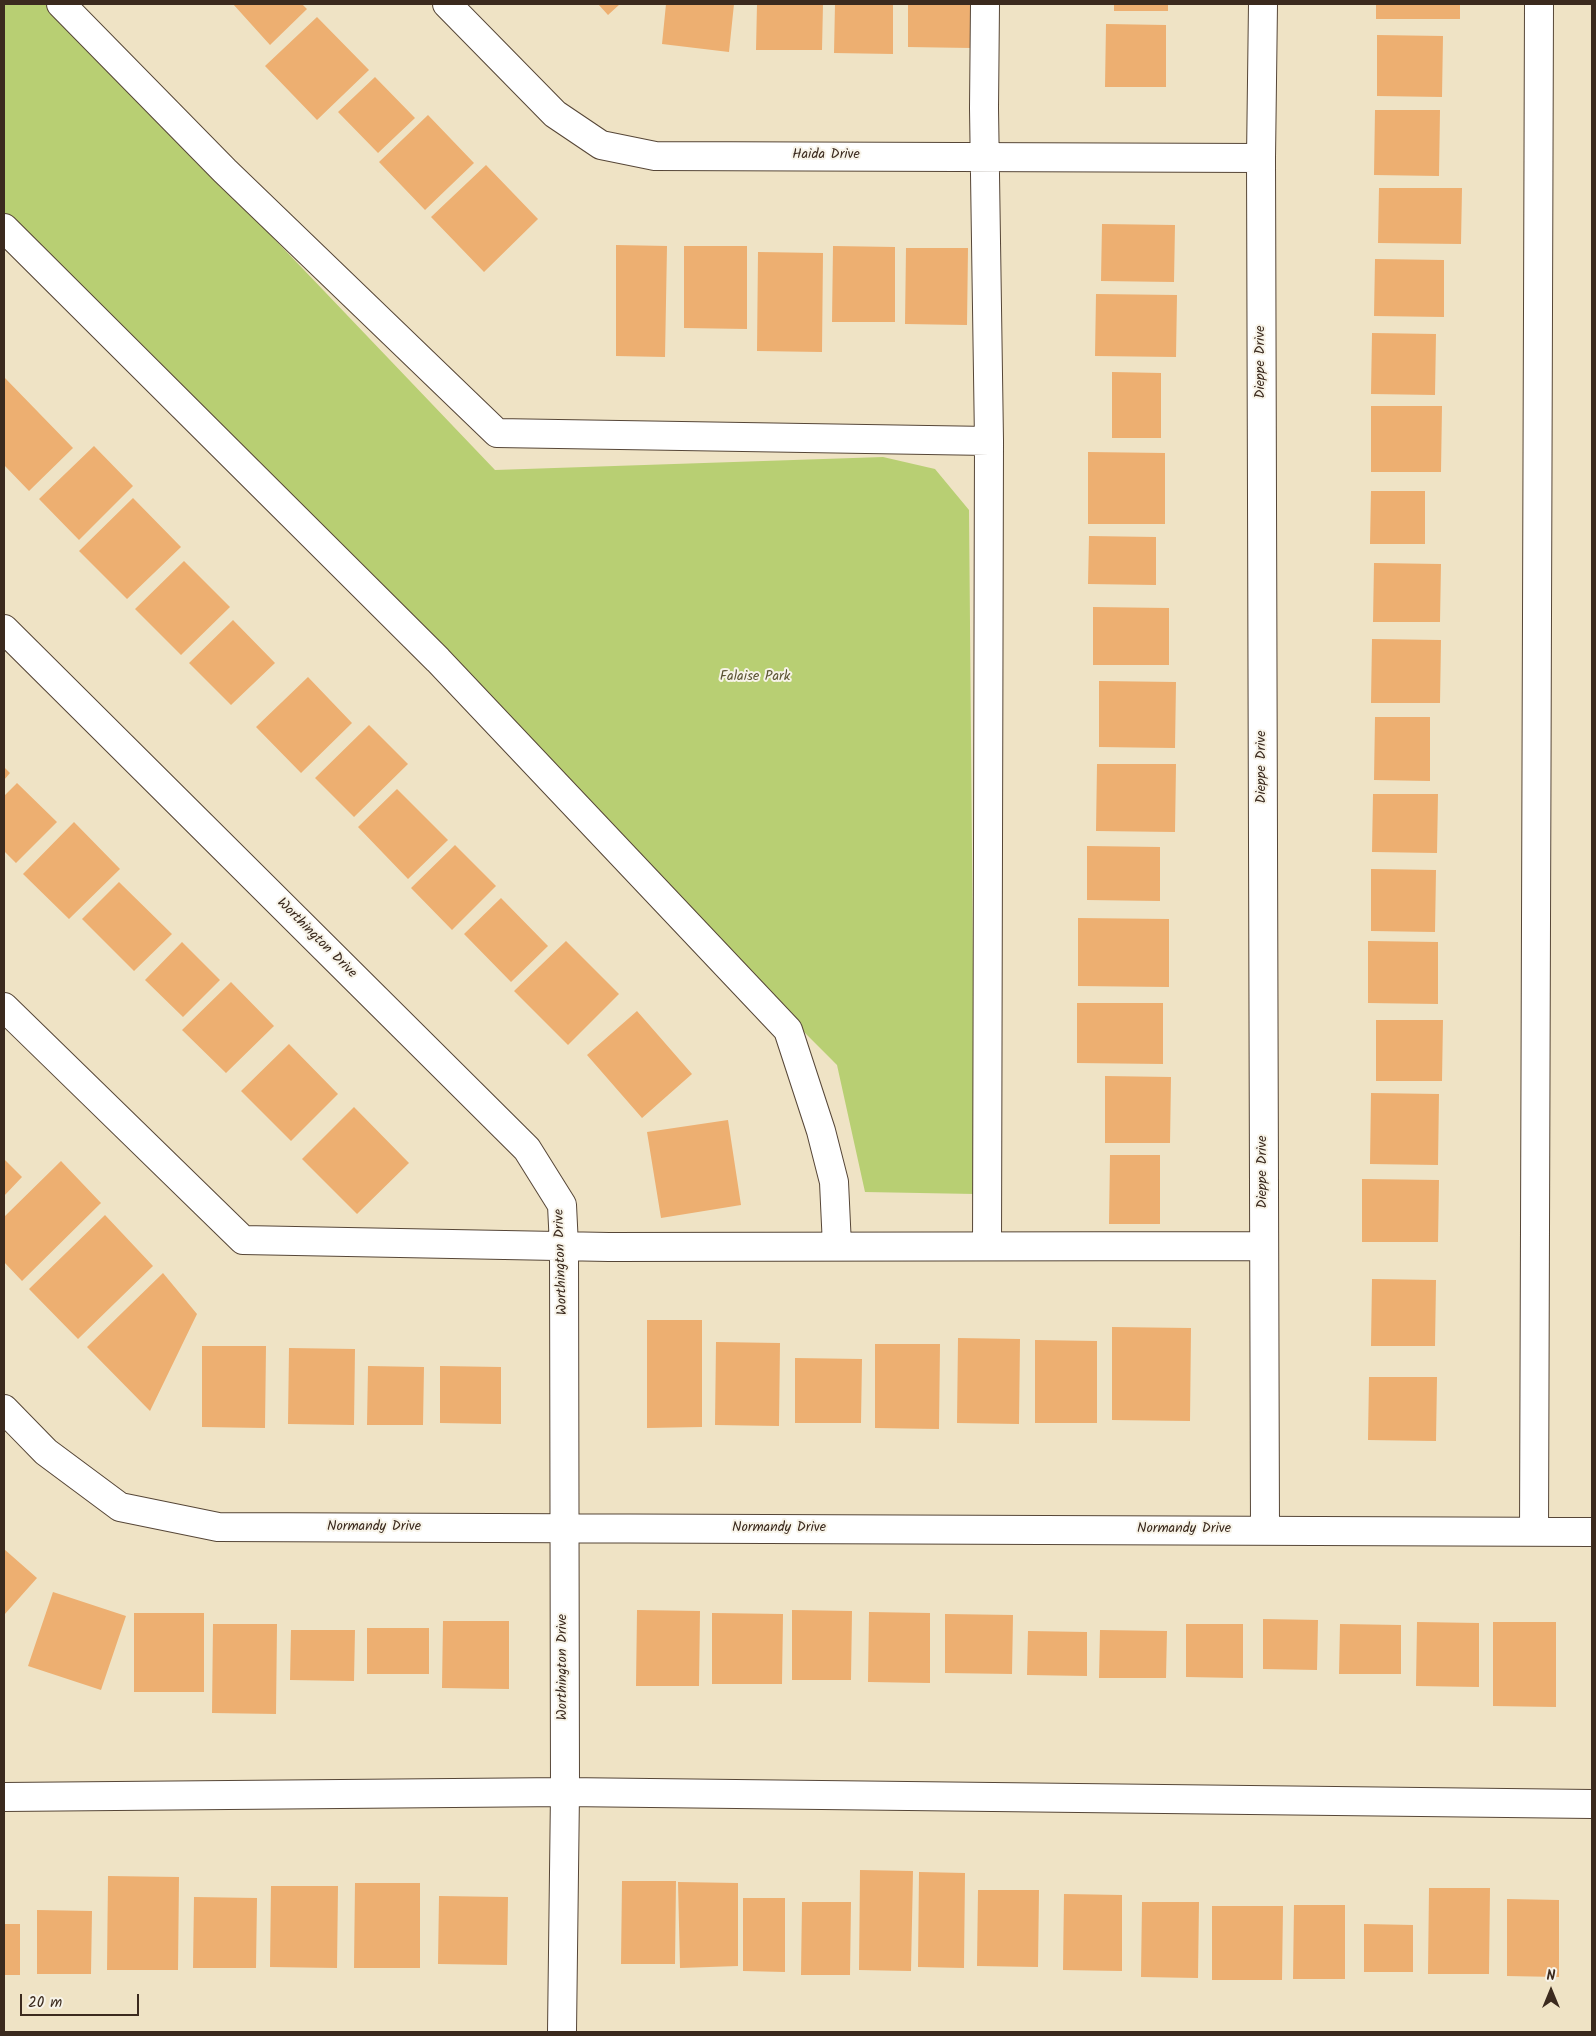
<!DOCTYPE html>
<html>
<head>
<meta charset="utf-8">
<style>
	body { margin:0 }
	#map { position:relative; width:1596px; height:2036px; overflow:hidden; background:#efe3c5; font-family:Kalam,sans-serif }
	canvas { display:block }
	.frame { position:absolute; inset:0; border:5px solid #3b2a1e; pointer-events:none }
	.north { position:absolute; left:1526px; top:1966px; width:50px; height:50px; -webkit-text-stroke:4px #f7f3e8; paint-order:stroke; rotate:0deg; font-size:14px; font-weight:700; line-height:20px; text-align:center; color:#3b2a1e }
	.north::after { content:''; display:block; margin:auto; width:18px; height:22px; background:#3b2a1e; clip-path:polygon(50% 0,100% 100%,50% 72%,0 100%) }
	.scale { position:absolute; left:20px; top:1994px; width:119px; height:22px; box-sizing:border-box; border:2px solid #3b2a1e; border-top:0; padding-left:6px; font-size:15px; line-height:18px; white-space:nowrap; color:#3b2a1e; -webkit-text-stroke:4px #f7f3e8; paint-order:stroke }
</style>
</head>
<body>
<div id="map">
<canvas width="1596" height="2036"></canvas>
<div class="frame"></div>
<div class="north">N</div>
<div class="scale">20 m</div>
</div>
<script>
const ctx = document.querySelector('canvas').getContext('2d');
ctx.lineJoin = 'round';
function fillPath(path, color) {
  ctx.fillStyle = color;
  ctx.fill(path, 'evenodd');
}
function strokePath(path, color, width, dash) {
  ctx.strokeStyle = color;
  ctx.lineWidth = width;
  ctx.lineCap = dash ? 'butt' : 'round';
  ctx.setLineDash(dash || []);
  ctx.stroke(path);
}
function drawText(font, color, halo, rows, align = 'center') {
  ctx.font = font + ' Kalam,sans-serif';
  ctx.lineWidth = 4;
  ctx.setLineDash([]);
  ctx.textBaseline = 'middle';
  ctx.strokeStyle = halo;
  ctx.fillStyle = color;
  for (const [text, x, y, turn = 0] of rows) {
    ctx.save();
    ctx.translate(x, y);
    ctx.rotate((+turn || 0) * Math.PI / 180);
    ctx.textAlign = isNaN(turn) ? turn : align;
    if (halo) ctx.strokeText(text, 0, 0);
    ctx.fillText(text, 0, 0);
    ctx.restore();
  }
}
fillPath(new Path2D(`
	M4 4H50L495 470 883 457 935 469 969 510 975 1194 865 1192 837 1065 4 231Z`), '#b8cf73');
fillPath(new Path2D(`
	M233 4H302L307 9 270 45Z
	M598 4H620L608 15Z
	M666 4H734L729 52 662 44Z
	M757 4H823L822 50H756Z
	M835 4H893V54L834 53Z
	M908 4H971V48L908 47Z
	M1114 4H1168V11H1114Z
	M1376 4H1460V19H1376Z
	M317 17 369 70 317 120 265 66Z
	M1106 24 1166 25V87H1105Z
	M1377 35 1443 36 1442 97 1377 96Z
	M375 77 415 118 378 153 338 112Z
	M1375 110H1440L1439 176 1374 175Z
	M428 115 474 163 425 210 379 162Z
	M486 165 538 219 484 272 431 217Z
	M1379 188H1462L1461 244 1378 243Z
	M1102 224 1175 225 1174 282 1101 281Z
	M616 245 667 246 665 357 616 356Z
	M684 246H747V329L684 328Z
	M833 246 895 247V322H832Z
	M906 248H968L967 325 905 324Z
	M758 252 823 253 822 352 757 351Z
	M1375 259 1444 260V317L1374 316Z
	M1096 294 1177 295 1176 357 1095 356Z
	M1372 333 1436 334 1435 395 1371 394Z
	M1112 372 1161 373V438H1112Z
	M4 377 73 448 29 491 4 465Z
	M1371 406H1442L1441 472H1371Z
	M94 446 133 486 79 540 39 499Z
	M1088 452 1165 453V524H1088Z
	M1371 491H1425V544H1370Z
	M133 498 181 547 127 599 79 551Z
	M1089 536 1156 537V585L1088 584Z
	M184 561 230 607 181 655 135 609Z
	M1374 563 1441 564 1440 622H1373Z
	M1093 607 1169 608V665H1093Z
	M233 620 275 663 231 705 189 663Z
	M1372 639 1441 640 1440 703H1371Z
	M308 677 352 723 301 773 256 727Z
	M1099 681 1176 682 1175 748 1099 747Z
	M1375 717H1430V781L1374 780Z
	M369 725 408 764 354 817 315 778Z
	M1097 764H1176L1175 832 1096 831Z
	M4 767 10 773 4 780Z
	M17 783 57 822 16 863 4 851V796Z
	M397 789 448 840 408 879 358 827Z
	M1373 794H1438L1437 853 1372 852Z
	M74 822 120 869 69 919 23 874Z
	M455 845 496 886 452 930 411 888Z
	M1087 846 1160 847V901L1087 900Z
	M1371 869 1436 870 1435 932 1371 931Z
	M119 882 172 934 134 971 82 919Z
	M501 898 548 946 511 982 464 934Z
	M1078 918 1169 919V987L1078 986Z
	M566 941 619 994 568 1045 514 991Z
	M1368 941 1438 942V1004L1368 1003Z
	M182 942 220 980 183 1017 145 980Z
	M231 982 274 1026 226 1073 182 1030Z
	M1077 1003H1163V1064L1077 1063Z
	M637 1011 692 1074 642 1118 587 1055Z
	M1376 1020H1443L1442 1081H1376Z
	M289 1044 338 1094 291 1141 241 1091Z
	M1105 1076 1171 1077 1170 1143H1105Z
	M1371 1093 1439 1094 1438 1165 1370 1164Z
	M354 1107 409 1163 357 1214 302 1159Z
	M728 1120 741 1205 661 1218 647 1132Z
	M1110 1155H1160V1224H1109Z
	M4 1159 22 1177 4 1196Z
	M61 1161 101 1203 22 1281 4 1262V1217Z
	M1362 1179 1439 1180 1438 1242H1362Z
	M105 1215 153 1266 78 1339 29 1289Z
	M163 1273 197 1314 150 1411 87 1347Z
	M1372 1279 1436 1280 1435 1346H1371Z
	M647 1320H702V1427L647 1428Z
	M1112 1327 1191 1328 1190 1421 1112 1420Z
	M958 1338 1020 1339 1019 1424 957 1423Z
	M1035 1340 1097 1341V1423H1035Z
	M716 1342 780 1343 779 1426 715 1425Z
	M875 1344H940L939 1429 875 1428Z
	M202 1346H266L265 1428 202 1427Z
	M289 1348 355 1349 354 1425 288 1424Z
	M795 1358 862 1359 861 1423H795Z
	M368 1366 424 1367 423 1425H367Z
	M440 1366 501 1367V1424L440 1423Z
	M1369 1377H1437L1436 1441 1368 1440Z
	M4 1549 37 1578 4 1615Z
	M53 1592 126 1616 101 1690 28 1666Z
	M637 1610 700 1611 699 1686H636Z
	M792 1610 852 1611 851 1680H792Z
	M869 1612 930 1613V1683L868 1682Z
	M134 1613H204V1692H134Z
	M712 1613 783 1614 782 1684H712Z
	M945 1614 1013 1615 1012 1674 945 1673Z
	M1263 1619 1318 1620 1317 1670 1263 1669Z
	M443 1621H509V1689L442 1688Z
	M1417 1622 1479 1623V1687L1416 1686Z
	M1493 1622H1556V1707L1493 1706Z
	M213 1624H277L276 1714 212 1713Z
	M1186 1624H1243V1678L1186 1677Z
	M1340 1624 1401 1625V1674H1339Z
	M367 1628H429V1674H367Z
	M291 1630H355L354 1681 290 1680Z
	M1100 1630 1167 1631 1166 1678H1099Z
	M1028 1631 1087 1632V1676L1027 1675Z
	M860 1870 913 1871 911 1971 859 1970Z
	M919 1872 965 1873 964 1968 918 1967Z
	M108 1876 179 1877 178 1970H107Z
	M622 1881H676L675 1964H621Z
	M678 1882 738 1883V1966L680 1968Z
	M355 1883H420V1968H354Z
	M271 1886H338L337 1968 270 1967Z
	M1429 1888H1490L1489 1974H1428Z
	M978 1890H1039L1038 1967 977 1966Z
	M1064 1894 1122 1895V1971L1063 1970Z
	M439 1896 508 1897 507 1965 438 1964Z
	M194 1897 257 1898 256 1968H193Z
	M743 1898H785V1972L743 1971Z
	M1507 1899 1559 1900V1977L1507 1976Z
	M802 1902H851L850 1975H801Z
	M1142 1902H1199L1198 1978 1141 1977Z
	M1294 1905H1345V1979H1293Z
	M1212 1906H1283L1282 1980H1212Z
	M37 1910 92 1911 91 1974H37Z
	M4 1924H20V1975H4Z
	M1364 1924 1413 1925V1972H1364Z`), '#edaf71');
const minor = new Path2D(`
	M61 4 225 171 497 433 989 441 984 108 985 4
	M447 4 555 114 601 145 655 156 1261 158
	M1263 4 1261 158 1265 1530
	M4 228 438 660 788 1030 821 1131 834 1182 837 1246
	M4 629 527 1149 562 1205 564 1246 565 1792 562 2032
	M4 1007 243 1240 609 1247 1264 1246
	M987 1246 989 441
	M4 1409 46 1452 120 1507 218 1527 1592 1532
	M1534 1531 1539 4
	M4 1797 565 1792 1592 1804`);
strokePath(minor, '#564637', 30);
strokePath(minor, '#fff', 28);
drawText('14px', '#3b2a1e', '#f7f3e8', [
	["Haida Drive",826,156],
	["Dieppe Drive",1262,362,-90],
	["Dieppe Drive",1263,767,-90],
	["Worthington Drive",316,939,45],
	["Dieppe Drive",1264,1172,-90],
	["Worthington Drive",562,1262,-92],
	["Normandy Drive",374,1528],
	["Normandy Drive",779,1529],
	["Normandy Drive",1184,1530],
	["Worthington Drive",564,1667,-90]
]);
drawText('14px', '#5a5333', '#f7f3e8', [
	["Falaise Park",755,678]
]);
</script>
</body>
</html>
